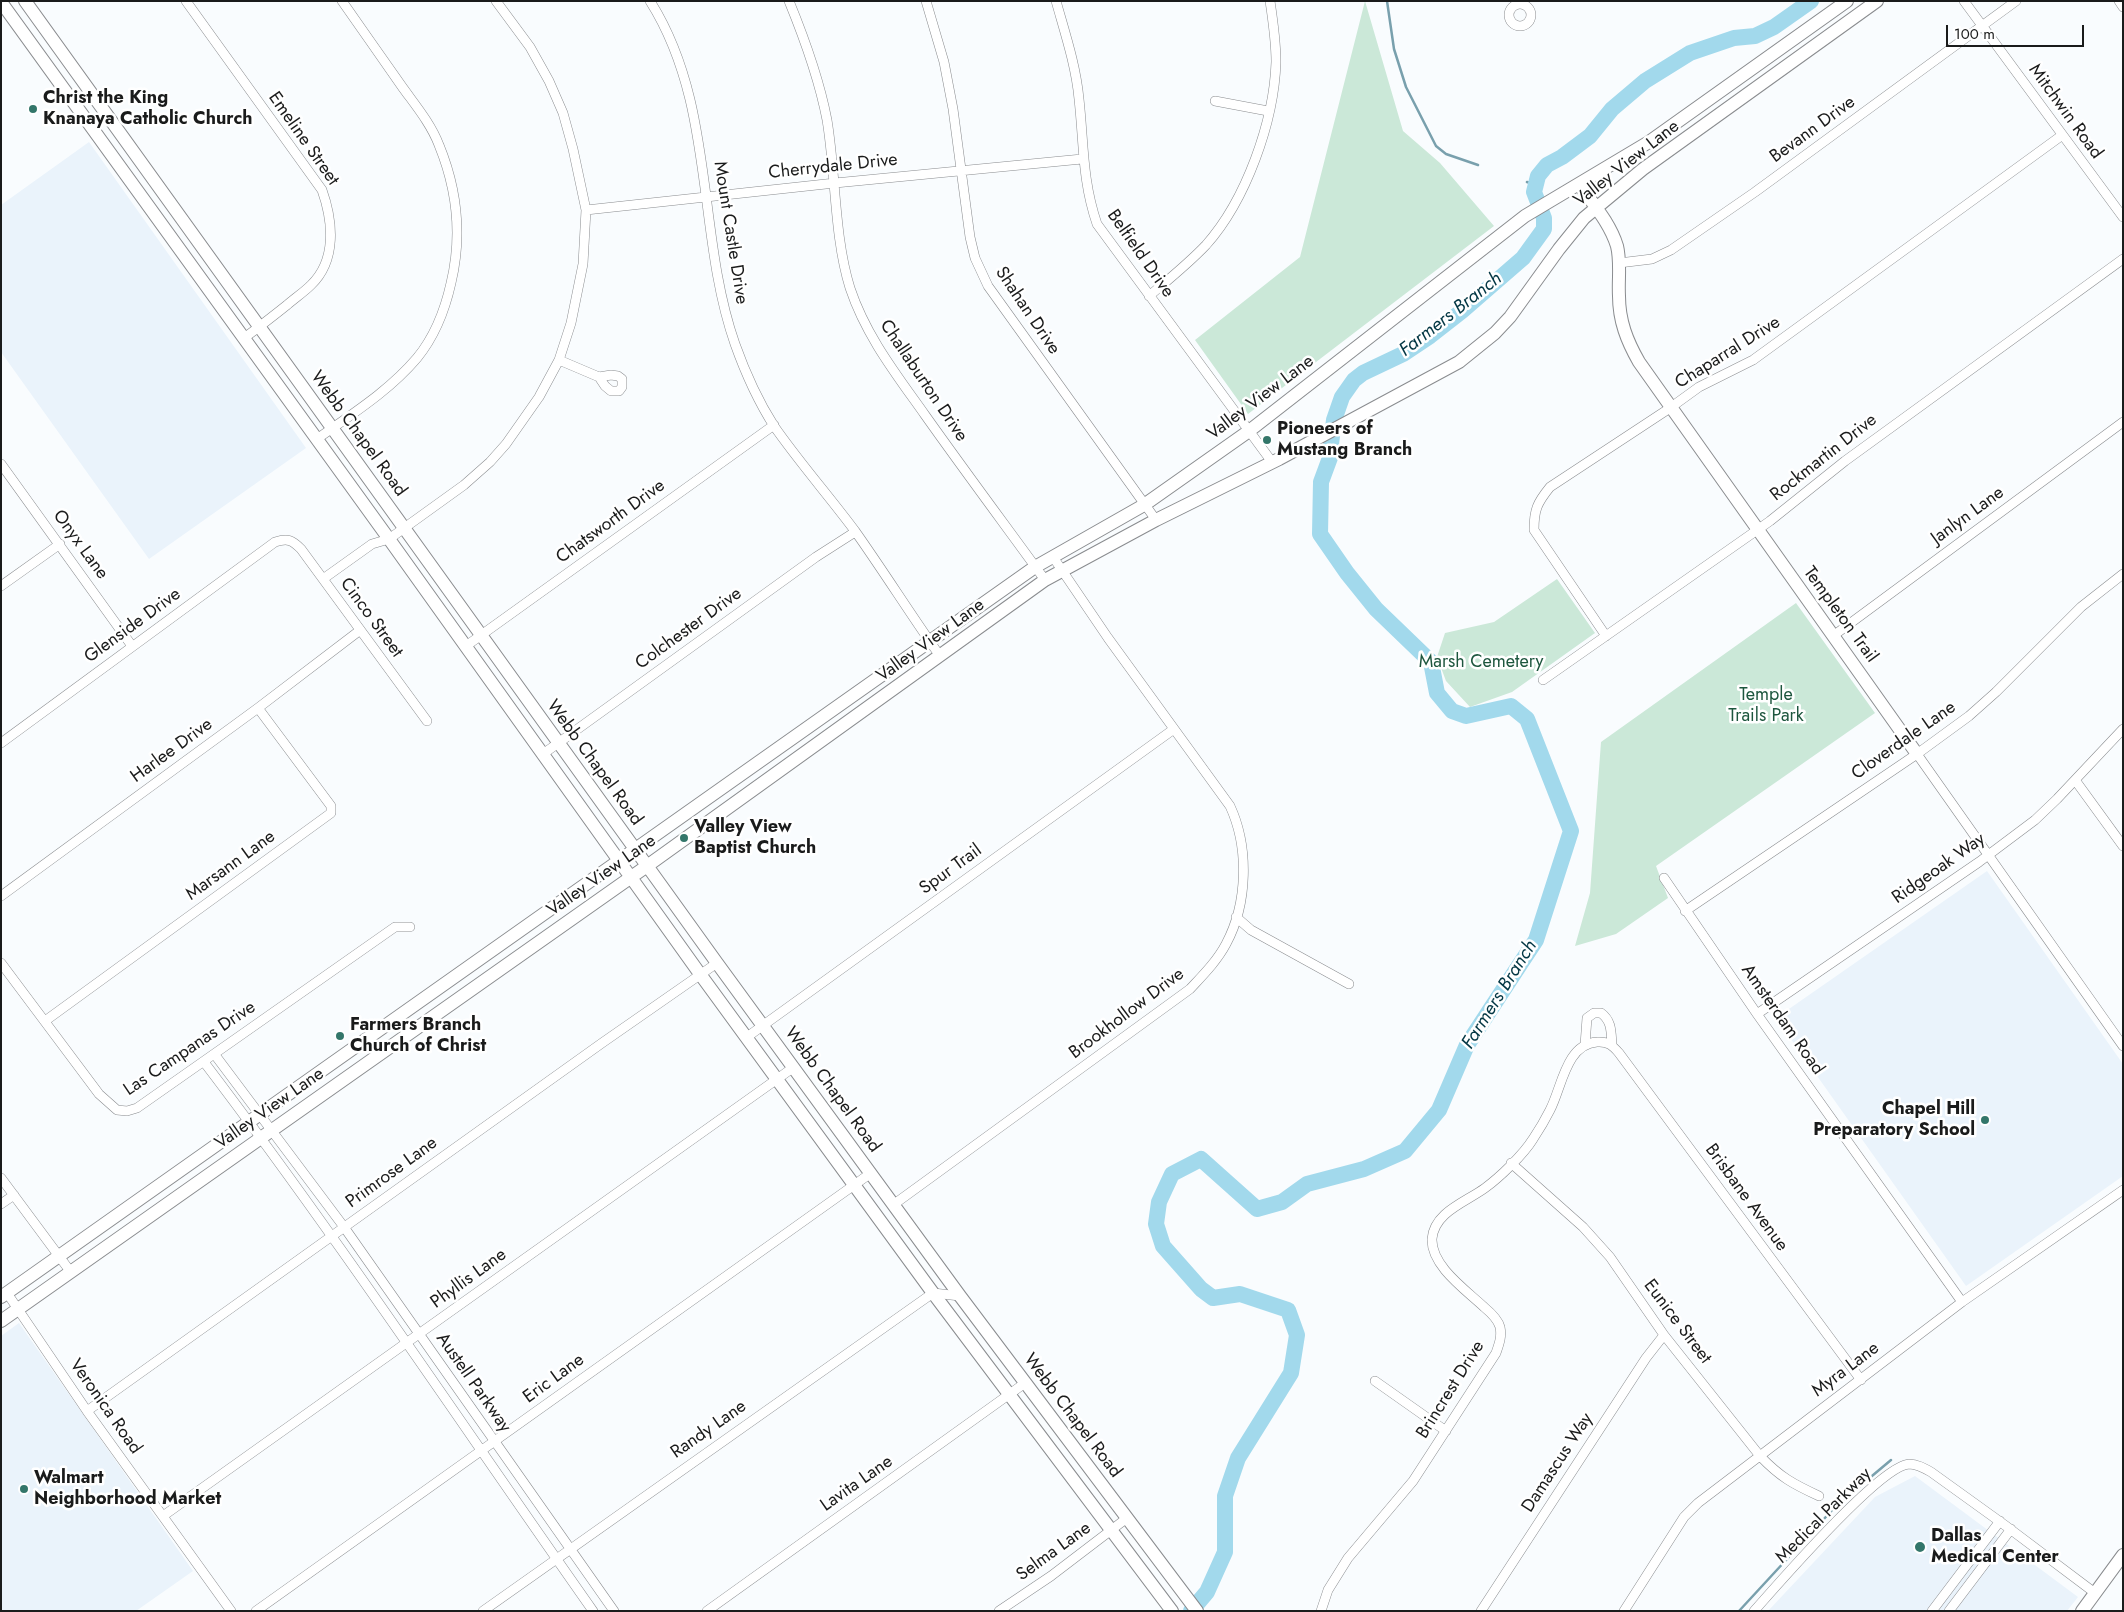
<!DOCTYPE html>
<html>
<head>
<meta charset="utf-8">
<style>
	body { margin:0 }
	#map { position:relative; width:2124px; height:1612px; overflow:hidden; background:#f9fcfe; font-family:Jost,sans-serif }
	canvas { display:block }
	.frame { position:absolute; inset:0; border:2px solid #1a1b1b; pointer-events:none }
	.scale { position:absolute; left:1946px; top:25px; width:138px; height:22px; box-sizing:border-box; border:2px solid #1a1b1b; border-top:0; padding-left:6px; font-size:15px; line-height:18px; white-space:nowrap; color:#1a1b1b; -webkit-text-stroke:4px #fff; paint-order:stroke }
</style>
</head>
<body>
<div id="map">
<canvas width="2124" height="1612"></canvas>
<div class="frame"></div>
<div class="scale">100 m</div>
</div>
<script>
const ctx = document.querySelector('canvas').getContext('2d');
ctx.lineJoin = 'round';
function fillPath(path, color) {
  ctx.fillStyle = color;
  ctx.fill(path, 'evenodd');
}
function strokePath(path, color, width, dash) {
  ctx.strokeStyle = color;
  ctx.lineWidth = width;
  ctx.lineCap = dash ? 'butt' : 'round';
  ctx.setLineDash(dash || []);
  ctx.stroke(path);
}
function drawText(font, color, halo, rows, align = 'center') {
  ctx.font = font + ' Jost,sans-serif';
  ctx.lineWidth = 5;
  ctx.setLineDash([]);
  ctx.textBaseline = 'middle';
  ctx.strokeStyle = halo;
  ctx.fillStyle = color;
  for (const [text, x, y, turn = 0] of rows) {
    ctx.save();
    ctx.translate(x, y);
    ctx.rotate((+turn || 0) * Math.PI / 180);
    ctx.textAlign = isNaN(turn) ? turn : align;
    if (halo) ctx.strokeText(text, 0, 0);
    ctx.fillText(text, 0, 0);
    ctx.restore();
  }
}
fillPath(new Path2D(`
	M89 142 306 448 149 559 1 352V205Z
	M1987 871 2123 1064V1176L1966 1286 1776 1018Z
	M19 1323 193 1571 136 1611H1V1336Z
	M1915 1476 2078 1597 2067 1611H1768L1875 1497Z`), '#eaf3fb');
fillPath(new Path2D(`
	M1365 1 1403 131 1440 163 1494 226 1248 414 1195 340 1300 257Z
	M1557 579 1595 633 1512 692 1470 707 1446 681 1437 657 1445 633 1494 622Z
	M1796 603 1875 713 1656 866 1668 898 1616 934 1575 946 1590 893 1601 742Z`), '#cbe8d8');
strokePath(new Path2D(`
	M1387 1 1394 49 1406 87 1436 146 1446 154 1478 165
	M1527 182 1536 185
	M1739 1611 1835 1507 1891 1460`), '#79a0ad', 2.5);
strokePath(new Path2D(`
	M1191 1611 1207 1592 1225 1552V1496L1238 1458 1291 1373 1297 1335 1288 1310 1240 1294 1213 1298 1201 1289 1163 1246 1156 1224 1159 1202 1172 1174 1201 1159 1257 1209 1282 1202 1307 1184 1364 1169 1405 1151 1439 1110 1467 1045 1536 940 1571 831 1527 719 1511 706 1466 716 1452 711 1437 693 1431 662 1376 609 1347 573 1320 534 1321 482 1331 455V444L1334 420 1342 397 1354 380 1363 373 1403 354 1430 336 1462 311 1523 258 1544 229V218L1534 192 1538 176 1547 165 1562 157 1590 136 1612 109 1645 81 1690 53 1734 38 1755 36 1774 27 1811 1`), '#a2d9ec', 16);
const street = new Path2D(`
	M186 1 322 190C333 221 337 260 311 285 304 292 295 298 287 305 273 316 258 328 244 338
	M650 1C716 105 696 233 735 344 745 372 758 401 774 426 799 462 829 496 855 531 884 572 911 615 940 656
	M789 1C805 40 819 78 827 120 836 174 834 237 850 288 866 336 896 374 925 415 964 470 1005 525 1045 580
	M926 1 944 62 953 109 970 237 975 258 988 286 1156 520
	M1056 1C1065 33 1076 66 1079 99 1084 144 1082 180 1097 224L1272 462
	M1964 1 2123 217
	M2119 1 2123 7
	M1509 15a11 11 0 1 1 22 0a11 11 0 1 1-22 0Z
	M1215 101 1268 111
	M586 210 835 183 1082 159
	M1619 263 1652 259 1671 250 1755 192 2016 1
	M1149 296C1168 280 1189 263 1206 245 1246 200 1274 122 1276 62 1276 42 1273 21 1270 1
	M559 360 599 377
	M611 375 618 376 622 379V387L619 391H611L605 386 599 377Z
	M317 439C352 414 389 391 417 358 435 336 445 310 451 283 462 237 457 189 439 145 431 124 416 106 403 88 383 59 362 30 342 1
	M1 464 132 646
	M323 579 372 544 389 539 464 485 490 462 506 444 539 397 559 360 571 323 583 264 586 210 573 149 563 113 549 81 530 47 496 1
	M1 586 60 544
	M1606 636 1534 530C1534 510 1537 503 1550 487L1670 408 1699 387 1753 360 2061 136
	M1833 636 2123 422
	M466 646 774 425
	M1543 680 1770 521 1845 461 2123 259
	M1 743 275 542C288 538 292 540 301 549L427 721
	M543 754 816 557 855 532
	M1917 754 2123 1046
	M2075 780 2123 846
	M1664 878 1757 1014 1962 1302
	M1 896 258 708 359 631
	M1685 911 1917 754 1969 716 1996 692 2081 607 2123 574
	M1236 917 1251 930 1349 984
	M1 963 99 1094 117 1110 127 1111 137 1108 395 927H410
	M1757 1014 1979 862 2035 820 2057 799 2123 729
	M45 1021 331 813V806L258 708
	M747 1037 1174 729
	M1585 1045 1587 1018 1594 1013H1601C1612 1021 1611 1032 1612 1045
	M215 1055 344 1227 614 1611
	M204 1062C340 1241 464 1428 593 1611
	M1511 1163 1583 1227 1610 1257 1664 1335 1760 1456C1780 1477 1793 1484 1819 1496
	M1 1178 70 1271
	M1 1204 14 1195
	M893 1205 1190 989C1203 975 1217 961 1226 944 1248 903 1249 847 1230 806L1108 638 1053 557
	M7 1293 87 1411 231 1611
	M1375 1381 1446 1431
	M87 1411 602 1043 717 963
	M163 1516 794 1067
	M256 1611 871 1173
	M483 1611 933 1293 960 1296
	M707 1611 1025 1383
	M999 1611 1051 1576 1127 1518
	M1321 1611 1328 1590 1348 1558 1413 1481 1496 1353C1499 1344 1502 1337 1500 1327 1498 1319 1490 1312 1484 1307 1466 1290 1431 1266 1432 1239 1434 1212 1466 1202 1485 1188 1500 1177 1523 1155 1533 1139 1539 1130 1545 1120 1550 1110 1562 1087 1566 1044 1597 1042 1608 1041 1613 1046 1619 1053L1861 1380
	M1481 1611 1646 1358 1664 1335
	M1624 1611 1684 1517 1698 1503 1962 1302 2123 1190
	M1754 1611C1778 1584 1880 1466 1909 1464 1917 1464 1924 1468 1931 1472L2006 1526 2095 1593
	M1932 1611 2000 1521
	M1949 1611 2011 1529`);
const secondary = new Path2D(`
	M25 1 717 963 960 1296 1197 1611
	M1 2 389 539 700 974 933 1293 1172 1611
	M1579 184C1593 204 1610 223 1617 246 1621 262 1618 280 1619 296 1619 321 1627 341 1639 362L1917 754
	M1 1297 1035 567 1144 505 1249 431 1525 216 1649 142 1847 1
	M1 1321 647 866 1045 580 1156 520 1279 459 1459 362 1495 333 1510 317 1559 249 1584 218 1643 169 1877 1
	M2082 1611 2123 1555`);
strokePath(street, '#8a8c8f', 10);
strokePath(secondary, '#8a8c8f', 14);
strokePath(street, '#fff', 9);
strokePath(secondary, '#fff', 12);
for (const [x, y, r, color] of [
	[33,109,5,"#33766a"],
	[1267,440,5,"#33766a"],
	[684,838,5,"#33766a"],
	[340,1036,5,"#33766a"],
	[1985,1120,5,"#33766a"],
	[24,1489,5,"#33766a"],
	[1920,1547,6,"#33766a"]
]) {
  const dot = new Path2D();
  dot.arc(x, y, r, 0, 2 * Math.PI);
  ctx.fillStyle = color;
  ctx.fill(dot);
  strokePath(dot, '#fff', 2);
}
drawText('bold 18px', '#1a1b1b', '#fff', [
	["Christ the King",43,99],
	["Knanaya Catholic Church",43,120],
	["Pioneers of",1277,430],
	["Mustang Branch",1277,451],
	["Valley View",694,828],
	["Baptist Church",694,849],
	["Farmers Branch",350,1026],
	["Church of Christ",350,1047],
	["Chapel Hill",1975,1110,"right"],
	["Preparatory School",1975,1131,"right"],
	["Walmart",34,1479],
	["Neighborhood Market",34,1500],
	["Dallas",1931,1537],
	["Medical Center",1931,1558]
], 'left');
drawText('18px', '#1a1b1b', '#fff', [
	["Mitchwin Road",2065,112,54],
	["Bevann Drive",1813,130,-36],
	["Emeline Street",303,139,55],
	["Valley View Lane",1627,164,-38],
	["Cherrydale Drive",833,167,-6],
	["Mount Castle Drive",730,233,81],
	["Belfield Drive",1140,254,55],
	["Shahan Drive",1027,311,56],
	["Chaparral Drive",1728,353,-32],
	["Challaburton Drive",923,381,56],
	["Valley View Lane",1261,398,-37],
	["Webb Chapel Road",358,434,54],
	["Rockmartin Drive",1824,458,-38],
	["Janlyn Lane",1968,516,-36],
	["Chatsworth Drive",611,522,-36],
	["Onyx Lane",80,545,54],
	["Templeton Trail",1840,615,54],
	["Cinco Street",371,618,54],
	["Glenside Drive",133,626,-36],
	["Colchester Drive",689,629,-36],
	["Valley View Lane",931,641,-36],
	["Cloverdale Lane",1904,741,-35],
	["Harlee Drive",172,751,-36],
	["Webb Chapel Road",594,763,54],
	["Marsann Lane",231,866,-36],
	["Ridgeoak Way",1939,869,-35],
	["Spur Trail",951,870,-36],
	["Valley View Lane",602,876,-35],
	["Brookhollow Drive",1127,1014,-37],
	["Amsterdam Road",1782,1020,55],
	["Las Campanas Drive",190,1049,-34],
	["Webb Chapel Road",832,1090,54],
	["Valley View Lane",270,1109,-35],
	["Primrose Lane",392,1173,-36],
	["Brisbane Avenue",1746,1198,54],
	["Phyllis Lane",469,1279,-36],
	["Eunice Street",1677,1322,53],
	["Myra Lane",1846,1370,-37],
	["Eric Lane",554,1379,-36],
	["Austell Parkway",473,1383,55],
	["Brincrest Drive",1451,1390,-58],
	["Veronica Road",105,1407,55],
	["Webb Chapel Road",1072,1416,53],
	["Randy Lane",709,1430,-35],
	["Damascus Way",1558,1463,-57],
	["Lavita Lane",857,1484,-35],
	["Medical Parkway",1824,1516,-45],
	["Selma Lane",1054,1552,-36]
]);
drawText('18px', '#1d563e', '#fff', [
	["Marsh Cemetery",1481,663],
	["Temple",1766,696],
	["Trails Park",1766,717]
]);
drawText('italic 19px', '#033744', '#fff', [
	["Farmers Branch",1451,315,-38],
	["Farmers Branch",1500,995,-58]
]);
</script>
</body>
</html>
